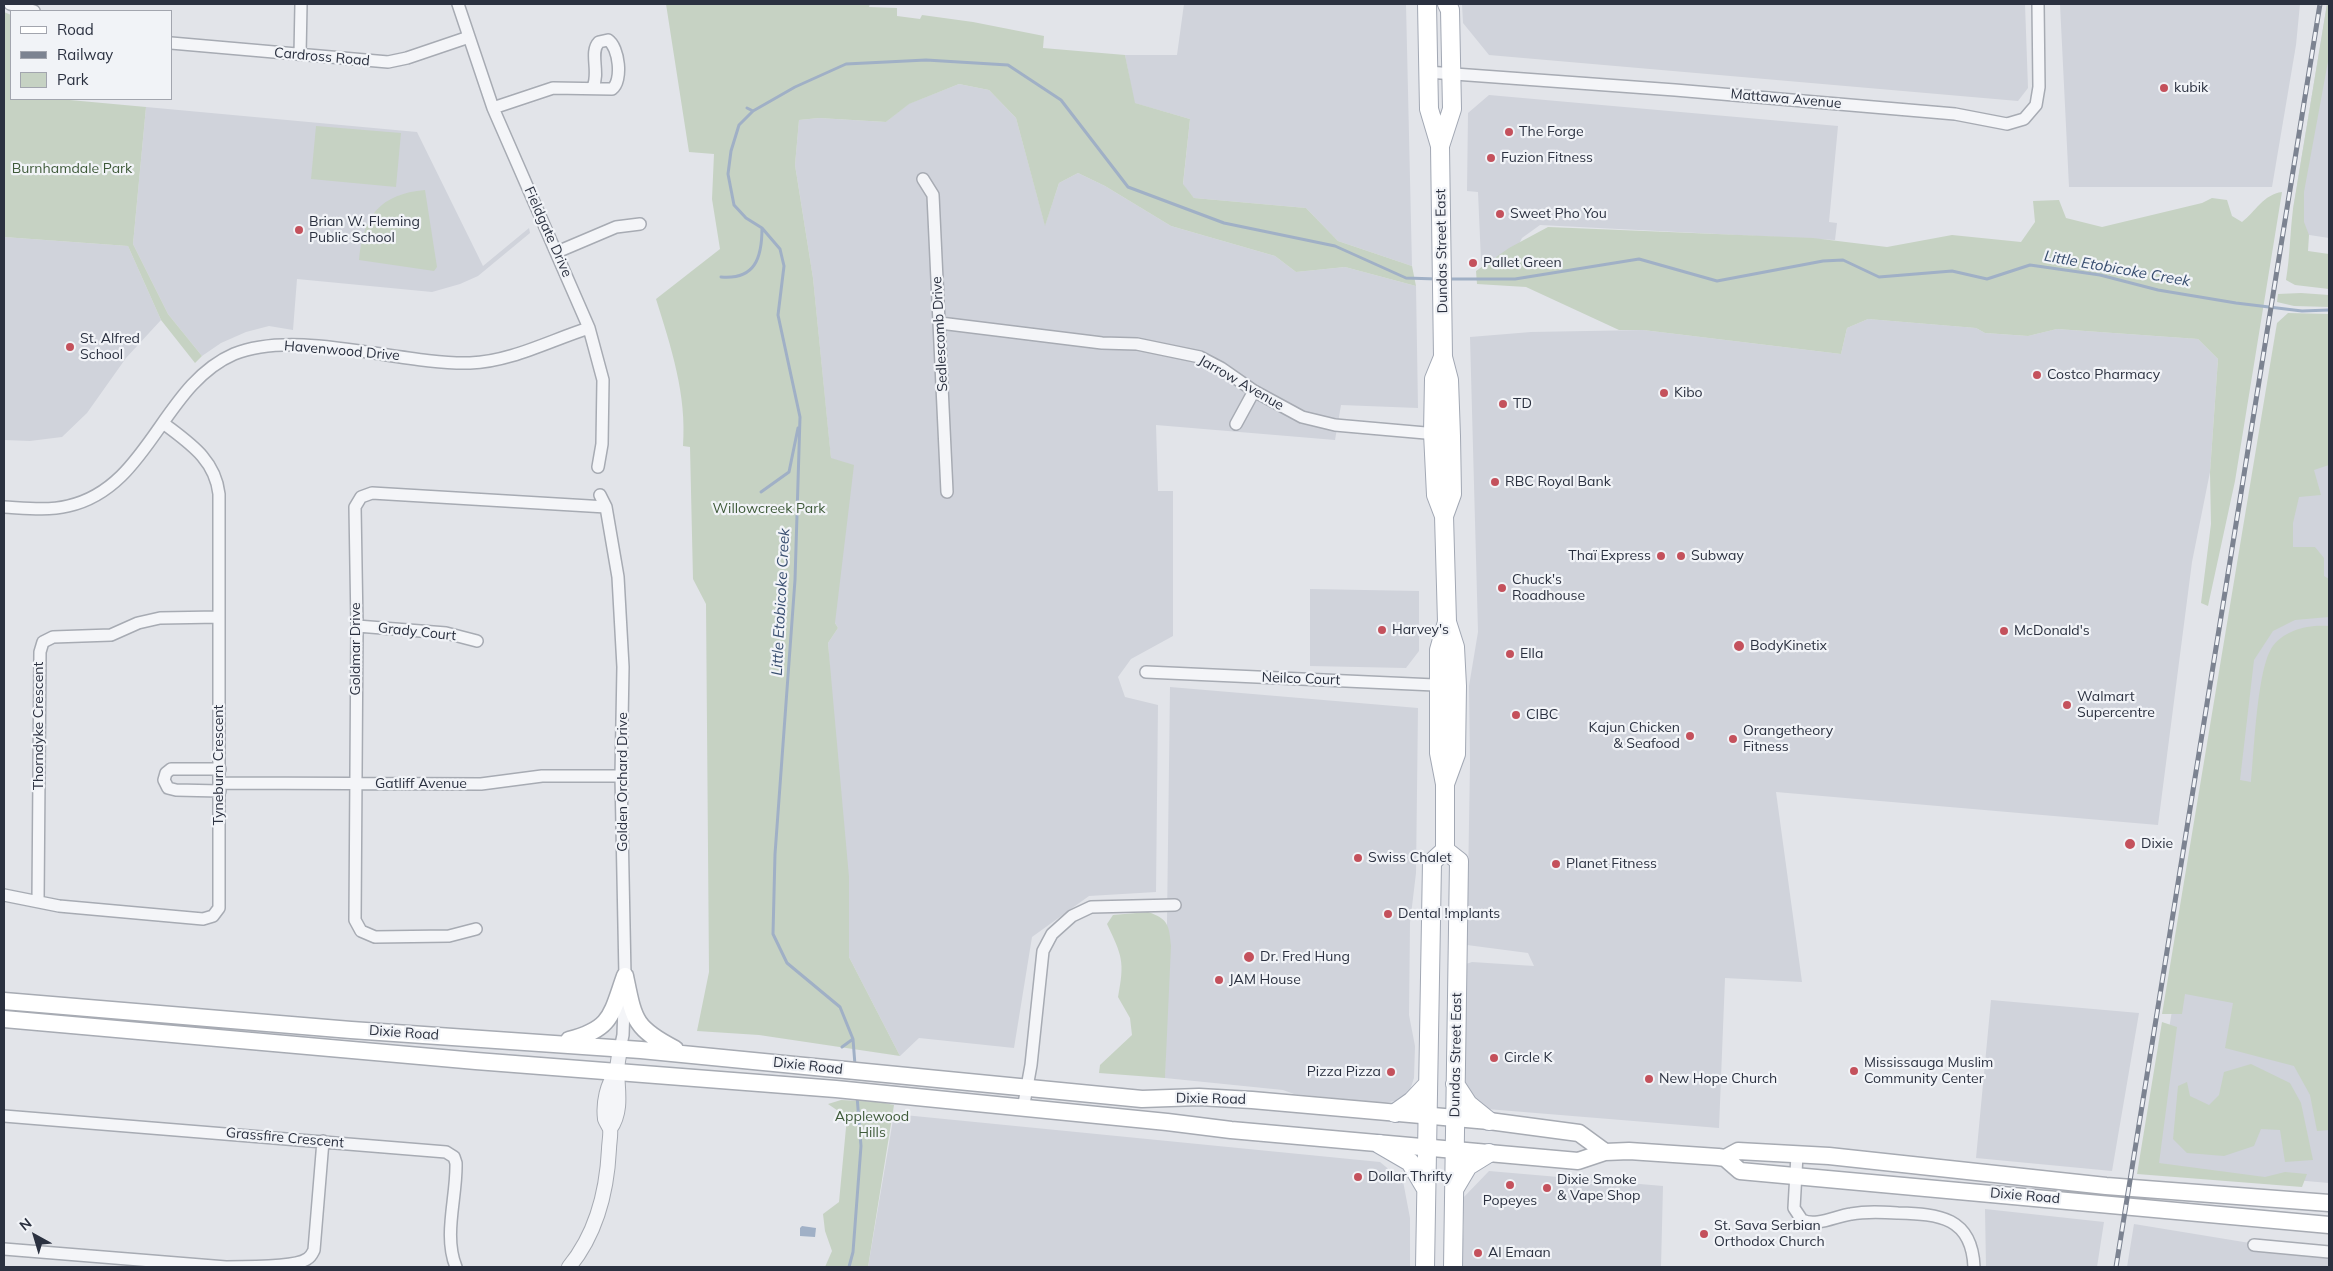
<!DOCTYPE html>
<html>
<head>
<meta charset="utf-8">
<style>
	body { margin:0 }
	#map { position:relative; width:2333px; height:1271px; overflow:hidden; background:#e2e4e9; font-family:Mulish,sans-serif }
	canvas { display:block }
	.frame { position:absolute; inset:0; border:5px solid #2b3140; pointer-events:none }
	.legend { position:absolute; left:10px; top:10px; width:162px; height:90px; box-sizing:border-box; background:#f1f3f7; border:1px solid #a2a5ae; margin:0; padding:6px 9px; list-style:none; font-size:15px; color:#2b3140 }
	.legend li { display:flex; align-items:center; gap:10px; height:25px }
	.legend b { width:25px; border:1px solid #a2a5ae }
	.north { position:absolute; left:10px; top:1211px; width:50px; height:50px; -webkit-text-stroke:4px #f1f3f7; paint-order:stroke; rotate:321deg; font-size:14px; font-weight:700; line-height:20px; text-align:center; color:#2b3140 }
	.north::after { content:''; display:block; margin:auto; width:18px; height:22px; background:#2b3140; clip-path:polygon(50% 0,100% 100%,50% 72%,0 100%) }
</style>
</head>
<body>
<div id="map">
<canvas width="2333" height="1271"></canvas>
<div class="frame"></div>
<ul class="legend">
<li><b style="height:6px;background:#fff"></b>Road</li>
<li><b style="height:6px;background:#7c8391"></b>Railway</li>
<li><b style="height:14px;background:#c6d2c3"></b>Park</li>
</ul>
<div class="north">N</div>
</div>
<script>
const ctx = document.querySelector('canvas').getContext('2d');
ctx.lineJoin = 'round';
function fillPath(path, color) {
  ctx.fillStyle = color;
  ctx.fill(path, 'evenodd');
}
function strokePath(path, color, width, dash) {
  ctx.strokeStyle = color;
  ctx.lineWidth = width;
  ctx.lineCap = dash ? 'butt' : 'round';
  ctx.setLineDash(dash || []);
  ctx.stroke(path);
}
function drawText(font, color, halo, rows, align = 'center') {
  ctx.font = font + ' Mulish,sans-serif';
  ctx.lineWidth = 4.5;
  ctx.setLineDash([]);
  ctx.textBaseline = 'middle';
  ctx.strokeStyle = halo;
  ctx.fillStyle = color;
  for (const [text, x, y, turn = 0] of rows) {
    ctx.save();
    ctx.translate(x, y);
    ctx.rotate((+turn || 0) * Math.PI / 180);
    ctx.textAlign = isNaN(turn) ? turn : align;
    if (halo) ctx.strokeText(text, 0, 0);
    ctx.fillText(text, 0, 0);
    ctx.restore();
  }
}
fillPath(new Path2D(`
	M1184 4H1406L1412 266 1338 241 1306 208 1194 198 1183 185 1190 119 1134 103 1125 55H1177Z
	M1462 4H2025L2028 88 2018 101 1489 55 1463 23Z
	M2060 4H2300L2296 45 2272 187H2069Z
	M2327 4H2329V238L2303 234 2293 209Z
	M959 84 989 90 1016 118 1045 225 1059 183 1078 173 1105 186 1171 226 1275 256 1296 272 1345 267 1416 286 1418 408 1341 405 1335 440 1156 425 1158 491H1173V636L1131 659 1118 677 1125 697 1158 705 1156 892 1089 896 1032 937 1014 1048 919 1038 900 1056 849 957 828 643 838 628 835 623 831 459 813 278 795 165 799 120 819 118 886 122 908 104Z
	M1489 95 1838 126 1829 222 1837 223 1835 240 1540 225 1522 238 1514 254 1481 261 1478 192 1467 191 1468 113Z
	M146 107 417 132 483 266 529 228 530 233 478 276 460 284 432 292 297 279 293 330 269 326 246 332 221 343 202 356 168 314 133 244Z
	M4 237 128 246 161 320 126 358 87 413 62 437 30 441 4 440Z
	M1868 319 1976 328 1985 333 2028 336 2057 329 2198 339 2218 359 2210 472 2192 562 2158 825 1776 792 1802 982 1725 978 1719 1128 1487 1109 1478 1103 1466 1086 1465 1079 1466 964 1472 962 1534 966 1528 953 1467 945 1470 763 1469 686 1478 632 1470 337 1531 332 1643 330 1841 354 1847 328Z
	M2329 344V1183L2146 1167 2282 350Z
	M1310 589 1419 591V651L1406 668 1310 666Z
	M1170 687 1418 708 1416 873 1410 923 1409 1015 1415 1046 1414 1078 1410 1090 1405 1096 1395 1101 1384 1103 1294 1094 1283 1090 1165 1078Z
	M1991 1000 2139 1013 2112 1171 1976 1158Z
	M894 1114 1380 1162 1403 1181 1410 1218V1267H868Z
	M1489 1171 1663 1186 1661 1267H1461L1464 1226 1463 1198Z
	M1985 1209 2104 1222 2097 1267H1986Z
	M2134 1224 2329 1256V1267H2127Z`), '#d0d3db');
fillPath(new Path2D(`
	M666 4H870L869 7 897 8V16L920 19 922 15 973 22 1044 36 1043 48 1125 55 1135 103 1190 119 1183 184 1194 198 1306 208 1338 241 1412 266 1416 286 1345 267 1296 272 1275 256 1171 226 1105 186 1078 173 1059 183 1045 226 1016 118 989 90 959 84 909 104 886 122 819 118 799 120 795 165 813 278 831 458 854 465 835 623 838 628 828 643 849 877V957L900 1056 759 1035 697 1031 709 972 706 604 693 579 690 447 683 446C687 395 671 347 656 299L720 249 712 199 714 154 689 152Z
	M2327 4H2329V56L2304 192V222L2309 235 2308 251 2329 254V289L2295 285 2286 280C2290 256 2290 233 2293 209Z
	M4 12 11 15V99H59L146 107 133 244 168 314 202 356 195 363 161 320 128 246 4 237Z
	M316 126 401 133 396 187 311 179Z
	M425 190 437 267 434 271 359 260C363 216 380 194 425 190Z
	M2282 192 2235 481 2208 606 2201 603 2211 524 2210 472 2218 359 2198 339 2057 329 2028 336 1985 333 1976 328 1868 319 1847 328 1841 354 1643 330H1619L1526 287 1477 284 1476 271 1509 248 1548 227 1813 238 1887 247 1952 235 2021 242 2035 222 2033 201 2059 200 2066 218 2102 227 2202 203 2212 198 2227 200 2232 216 2242 222C2255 212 2264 194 2282 192Z
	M2301 293 2329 295V307L2294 306 2277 302 2278 294Z
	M2288 313 2329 314V465L2314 470 2321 495 2299 497 2293 523V547H2315L2324 558V576L2329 579V617L2295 620 2273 631 2254 660 2240 780 2251 782C2254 752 2257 673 2271 649 2282 630 2309 624 2329 626V1130L2317 1131 2310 1095 2294 1066 2225 1048 2233 1003 2185 994 2182 1014H2162L2277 323Z
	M1148 912C1169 919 1169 926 1171 946L1165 1078 1099 1073 1100 1065 1132 1035 1130 1018 1118 997C1125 961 1122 956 1107 924L1113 915Z
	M2162 1022 2177 1027 2159 1163 2265 1177 2285 1172 2307 1174 2302 1187 2137 1174Z
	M2251 1064 2290 1083 2301 1103 2313 1160 2285 1162 2280 1130 2261 1129 2254 1146 2224 1156 2187 1153 2173 1139 2178 1086 2187 1082 2190 1096 2209 1105 2219 1095 2224 1072Z
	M841 1100 880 1102 894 1105 868 1267H825L832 1251 825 1231 823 1214 839 1202 847 1117 828 1104Z`), '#c6d2c3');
fillPath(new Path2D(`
	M802 1226 816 1228 815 1237 800 1236V1228Z`), '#a0b0c6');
strokePath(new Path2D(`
	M747 108 753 111
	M721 277C755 280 762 258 762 228
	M1448 279H1515L1639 259 1717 281 1823 261 1843 260 1879 277 1952 271 1987 279 2030 265 2100 275 2158 290 2236 303 2302 311 2329 310
	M761 492 789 472 798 428
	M842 1047 853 1039
	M855 1065 853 1039 840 1007 787 963 773 934 775 854 795 580 800 417 778 315 784 266 780 249 762 228 746 218 734 205 728 174 731 151 739 125 753 111 795 87 846 64 926 60 1008 65 1061 100 1128 187 1224 223 1335 246 1406 278 1437 279
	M849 1267 853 1252 861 1146 857 1096`), '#a0b0c6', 3);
const minor = new Path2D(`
	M10 4 34 11
	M458 4 493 108 589 328 603 380 602 444 598 467
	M171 43 388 62 407 58 469 37
	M300 55 301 4
	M1427 72 1675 90 1955 114 2007 124 2024 119 2036 105 2039 87 2038 4
	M493 108 553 88 612 89C623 81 619 47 608 40L599 42C589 52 600 72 593 87
	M923 179 933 195 947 492
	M557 252 616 227 640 224
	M940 323 1102 343 1137 344 1200 357 1221 368 1254 391 1302 417 1335 425 1437 434
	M1236 424 1254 391
	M600 495 606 507 618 577 623 667 621 776 625 976 623 1035 620 1049
	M4 507C24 508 47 511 68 506 149 488 162 385 234 354 298 328 401 365 470 363 510 362 551 340 589 328
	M357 626 446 633 477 641
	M1146 672 1457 686
	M220 783 481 784 542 776H621
	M220 791 176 790 168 788 164 780 166 773 171 769H220
	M4 895 59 906 203 919 213 916 219 908V494C215 459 189 443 163 423
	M38 901 40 652 43 642 53 637 111 635 138 623 160 618 219 617
	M476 929 449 936 375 937 361 931 355 920 357 626 355 507 361 497 372 493 606 507
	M1023 1109 1031 1065 1043 951 1052 934 1072 916 1091 907 1175 905
	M4 1116 446 1152 454 1157 456 1163C457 1197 443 1235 456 1267
	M1797 1155 1794 1208 1802 1220C1816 1227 1836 1216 1851 1214 1867 1211 1882 1212 1898 1213 1939 1214 1972 1217 1974 1267
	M2254 1245 2329 1252
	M4 1249 226 1267C241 1267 296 1267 307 1259 311 1257 312 1254 314 1250L323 1141`);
const tertiary = new Path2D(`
	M610 1129C622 1112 618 1092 617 1072 617 1065 619 1056 620 1049
	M569 1267C596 1234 607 1191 609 1149 609 1143 611 1135 610 1129 609 1126 606 1122 605 1119 603 1103 607 1084 617 1071`);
const secondary = new Path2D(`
	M625 976C634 1020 634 1028 675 1049
	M4 1001 351 1030 641 1050 1142 1099 1199 1097 1252 1100 1489 1121 1579 1133 1605 1152
	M4 1019 476 1061 836 1089 1167 1122 1231 1130 1578 1161 1605 1152 1629 1151 1718 1157 1725 1158 1740 1171 2329 1225
	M569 1040C612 1029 611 1015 625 976
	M1725 1158 1738 1151 1829 1156 2106 1186 2329 1203`);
const primary = new Path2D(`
	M1427 4 1429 109 1440 146 1443 357 1449 380 1451 436 1452 494 1444 516 1447 622 1455 647 1457 686 1456 754 1445 784
	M1440 146 1452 109 1450 10 1447 4
	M1443 357 1434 379 1433 433 1436 495 1444 516
	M1445 850 1459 861 1453 1267
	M1455 1084 1468 1104 1489 1121
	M1395 1113 1412 1101 1428 1084
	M1379 1144 1410 1162 1426 1189
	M1455 1188 1468 1166 1489 1153
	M1425 1267 1432 862 1445 850V784L1439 753V650L1447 622`);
strokePath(minor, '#a7abb3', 14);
strokePath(tertiary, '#a7abb3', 16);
strokePath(secondary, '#a7abb3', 19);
strokePath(primary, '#a2a8b4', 20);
strokePath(minor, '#f4f5f8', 11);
strokePath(tertiary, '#f4f5f8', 14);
strokePath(secondary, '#fff', 16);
strokePath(primary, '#fff', 18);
const rail = new Path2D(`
	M2116 1267 2320 4`);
strokePath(rail, '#7c8391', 5);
strokePath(rail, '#f1f3f7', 3, [9]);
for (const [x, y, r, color] of [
	[2164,88,5,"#c4515c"],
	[1509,132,5,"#c4515c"],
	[1491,158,5,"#c4515c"],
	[1500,214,5,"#c4515c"],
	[299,230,5,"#c4515c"],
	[1473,263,5,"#c4515c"],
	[70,347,5,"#c4515c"],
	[2037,375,5,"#c4515c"],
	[1664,393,5,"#c4515c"],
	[1503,404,5,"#c4515c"],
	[1495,482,5,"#c4515c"],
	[1661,556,5,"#c4515c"],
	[1681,556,5,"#c4515c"],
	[1502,588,5,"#c4515c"],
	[1382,630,5,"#c4515c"],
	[2004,631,5,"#c4515c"],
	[1739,646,6,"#c4515c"],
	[1510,654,5,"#c4515c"],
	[2067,705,5,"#c4515c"],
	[1516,715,5,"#c4515c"],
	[1690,736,5,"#c4515c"],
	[1733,739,5,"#c4515c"],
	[2130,844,6,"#c4515c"],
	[1358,858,5,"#c4515c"],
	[1556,864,5,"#c4515c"],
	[1388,914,5,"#c4515c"],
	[1249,957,6,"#c4515c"],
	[1219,980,5,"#c4515c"],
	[1494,1058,5,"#c4515c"],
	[1854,1071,5,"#c4515c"],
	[1391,1072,5,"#c4515c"],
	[1649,1079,5,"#c4515c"],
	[1358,1177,5,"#c4515c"],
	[1510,1185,5,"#c4515c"],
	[1547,1188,5,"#c4515c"],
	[1704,1234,5,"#c4515c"],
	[1478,1253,5,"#c4515c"]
]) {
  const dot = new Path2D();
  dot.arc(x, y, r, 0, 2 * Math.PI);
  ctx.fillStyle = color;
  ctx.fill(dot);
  strokePath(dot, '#f1f3f7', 2);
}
drawText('14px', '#2b3140', '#f1f3f7', [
	["Cardross Road",322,57,5],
	["Mattawa Avenue",1786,99,5],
	["Fieldgate Drive",548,232,66],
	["Dundas Street East",1442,251,-91],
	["Sedlescomb Drive",940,334,-93],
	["Havenwood Drive",342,351,5],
	["Jarrow Avenue",1241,383,30],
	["Grady Court",417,632,6],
	["Goldmar Drive",356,649,-90],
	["Neilco Court",1301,679,2],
	["Thorndyke Crescent",39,726,-90],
	["Tyneburn Crescent",219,765,-90],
	["Golden Orchard Drive",623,782,-90],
	["Gatliff Avenue",421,784],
	["Dixie Road",404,1033,4],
	["Dundas Street East",1456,1055,-89],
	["Dixie Road",808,1066,6],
	["Dixie Road",1211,1099,1],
	["Grassfire Crescent",285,1138,5],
	["Dixie Road",2025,1196,5]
]);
drawText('14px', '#2b3140', '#f1f3f7', [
	["kubik",2174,88],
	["The Forge",1519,132],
	["Fuzion Fitness",1501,158],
	["Sweet Pho You",1510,214],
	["Brian W. Fleming",309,222],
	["Public School",309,238],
	["Pallet Green",1483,263],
	["St. Alfred",80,339],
	["School",80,355],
	["Costco Pharmacy",2047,375],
	["Kibo",1674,393],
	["TD",1513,404],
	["RBC Royal Bank",1505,482],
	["Thaï Express",1651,556,"right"],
	["Subway",1691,556],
	["Chuck's",1512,580],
	["Roadhouse",1512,596],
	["Harvey's",1392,630],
	["McDonald's",2014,631],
	["BodyKinetix",1750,646],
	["Ella",1520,654],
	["Walmart",2077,697],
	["Supercentre",2077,713],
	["CIBC",1526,715],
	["Kajun Chicken",1680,728,"right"],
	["& Seafood",1680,744,"right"],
	["Orangetheory",1743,731],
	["Fitness",1743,747],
	["Dixie",2141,844],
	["Swiss Chalet",1368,858],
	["Planet Fitness",1566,864],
	["Dental !mplants",1398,914],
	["Dr. Fred Hung",1260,957],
	["JAM House",1229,980],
	["Circle K",1504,1058],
	["Mississauga Muslim",1864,1063],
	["Community Center",1864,1079],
	["Pizza Pizza",1381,1072,"right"],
	["New Hope Church",1659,1079],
	["Dollar Thrifty",1368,1177],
	["Dixie Smoke",1557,1180],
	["& Vape Shop",1557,1196],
	["Popeyes",1510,1201,"center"],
	["St. Sava Serbian",1714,1226],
	["Orthodox Church",1714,1242],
	["Al Emaan",1488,1253]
], 'left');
drawText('14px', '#3e5a39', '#f1f3f7', [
	["Burnhamdale Park",72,169],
	["Willowcreek Park",769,509],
	["Applewood",872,1117],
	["Hills",872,1133]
]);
drawText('italic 15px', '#384e70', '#f1f3f7', [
	["Little Etobicoke Creek",2117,269,10],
	["Little Etobicoke Creek",781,602,-87]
]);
</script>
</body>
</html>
